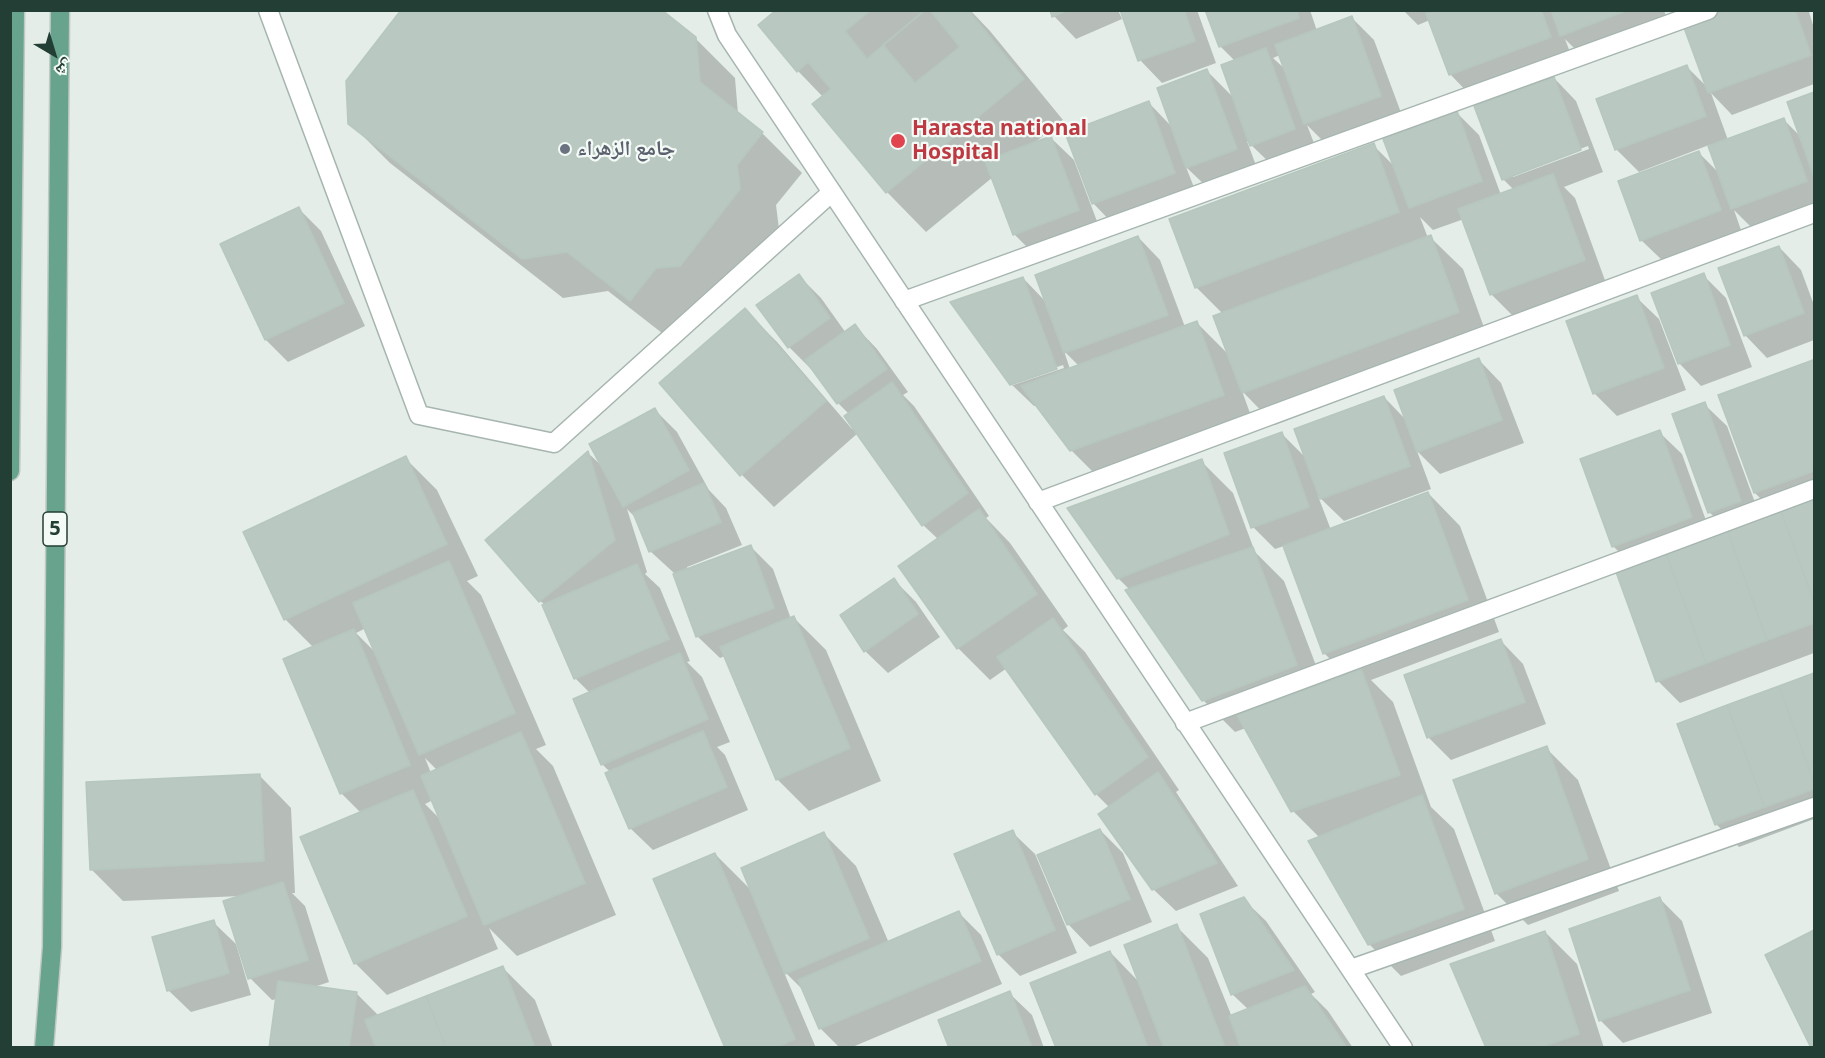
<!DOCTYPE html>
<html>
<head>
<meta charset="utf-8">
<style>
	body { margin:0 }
	#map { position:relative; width:1825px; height:1058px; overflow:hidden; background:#e4ede8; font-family:"Noto Sans","Noto Naskh Arabic",sans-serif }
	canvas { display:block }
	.frame { position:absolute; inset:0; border:12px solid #233f35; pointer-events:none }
	.north { position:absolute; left:24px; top:24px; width:60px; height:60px; -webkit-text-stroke:4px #f4faf6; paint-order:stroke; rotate:142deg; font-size:16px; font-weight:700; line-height:24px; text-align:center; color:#233f35 }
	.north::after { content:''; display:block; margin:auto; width:21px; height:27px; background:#233f35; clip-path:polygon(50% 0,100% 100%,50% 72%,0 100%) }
</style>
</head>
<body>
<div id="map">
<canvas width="1825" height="1058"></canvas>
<div class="frame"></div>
<div class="north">ش</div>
</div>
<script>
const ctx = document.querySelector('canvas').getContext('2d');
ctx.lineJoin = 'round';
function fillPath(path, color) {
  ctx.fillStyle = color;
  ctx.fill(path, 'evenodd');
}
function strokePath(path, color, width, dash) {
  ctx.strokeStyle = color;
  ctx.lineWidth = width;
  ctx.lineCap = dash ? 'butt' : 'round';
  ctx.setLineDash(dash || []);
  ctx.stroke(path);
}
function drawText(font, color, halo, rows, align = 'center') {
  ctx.font = font + ' "Noto Sans","Noto Naskh Arabic",sans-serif';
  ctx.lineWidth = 4.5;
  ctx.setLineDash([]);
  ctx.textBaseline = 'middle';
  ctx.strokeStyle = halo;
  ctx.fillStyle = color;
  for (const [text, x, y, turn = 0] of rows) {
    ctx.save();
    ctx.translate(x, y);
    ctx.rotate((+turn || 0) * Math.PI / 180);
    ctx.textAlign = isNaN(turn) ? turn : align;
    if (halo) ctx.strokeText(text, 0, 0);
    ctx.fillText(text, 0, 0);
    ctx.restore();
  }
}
fillPath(new Path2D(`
	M778 10H970L990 31 1063 120 1033 144 1051 138 1074 160 1101 232 1036 256 1014 234 993 177 926 232 887 192 814 104 823 97 798 71Z
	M1051 10H1118L1122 19 1076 39 1054 16Z
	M1121 10H1197L1216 63 1162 83 1140 60Z
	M1207 10H1310L1317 31 1352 18 1374 40 1403 118 1328 146 1307 125 1317 151 1274 167 1247 141 1258 171 1210 190 1186 167 1197 195 1115 226 1093 203 1149 103 1172 127 1207 71 1234 98 1235 61 1220 46ZM1280 55 1286 70 1273 58Z
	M1403 10H1664L1669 26 1584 58 1565 39 1573 60 1472 97 1450 74 1430 20 1418 25Z
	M1728 10 1809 12 1814 28V84L1732 115 1711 93 1728 140 1783 119 1802 138 1789 103 1814 94V209L1755 231 1734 210 1742 233 1664 262 1641 240 1699 153 1720 174 1709 145 1639 172 1616 149 1686 66 1708 88Z
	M695 38 735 78 738 114 762 133 802 173 776 205 779 229 671 340 608 291 563 298 390 163 350 123Z
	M1554 78 1576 101 1603 172 1564 187 1575 198 1606 283 1514 317 1491 294 1464 219 1433 230 1420 217 1428 238 1430 237 1463 269 1490 344 1275 425 1242 391 1255 427 1103 482 1071 450 1037 405 1034 406 1011 384 1023 278 1046 302 1138 237 1160 260 1185 327 1196 322 1230 356 1223 314 1196 287 1373 145 1395 167 1456 112 1479 135 1501 195 1514 190 1503 179ZM1588 146 1589 149 1513 177V174ZM1064 351 1079 366 1070 369ZM1063 365 1064 368 1013 385V382Z
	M299 209 321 231 365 326 288 362 266 340Z
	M1779 247 1801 270 1814 305V340L1767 358 1745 335Z
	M1703 275 1726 298 1752 367 1701 386 1679 363Z
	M799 276 821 298 846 333 855 326 877 349 908 392 903 395 914 406 989 516 986 518 1010 543 1068 626 1063 630 1085 652 1179 790 1176 792 1238 886 1176 911 1153 889 1110 808 1096 794 1007 668 990 680 958 648 900 566 938 539 923 525 858 433 774 507 742 475 661 383 745 310 777 342 852 429 854 427 849 414 838 403 813 369 812 370 789 347 758 306Z
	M1636 297 1659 319 1686 390 1617 416 1594 393Z
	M1479 360 1501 383 1524 443 1440 474 1417 451 1431 489 1344 521 1318 496 1331 530 1428 493 1460 526 1499 632 1371 680 1393 702 1431 807 1454 829 1495 941 1401 976 1369 944 1320 838 1293 811 1246 728 1235 732 1203 700 1130 590 1118 578 1201 461 1233 493 1255 552 1284 581 1323 684 1347 676 1324 653 1284 546 1275 549 1253 527 1281 433 1306 458 1384 397 1406 420Z
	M1812 361 1814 363V653L1680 703 1658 681 1634 567 1613 546 1659 432 1682 454 1712 537 1729 531 1709 512 1704 404 1727 426 1761 519 1776 514 1755 493 1720 396Z
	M655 410 677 432 709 490 726 508 742 545 687 567 688 570 751 547 773 569 791 619 794 618 826 650 881 781 809 811 777 779 725 656 720 658 697 636 674 573 650 551 636 518 627 509 647 572 645 574 660 588 690 661 687 662 702 677 730 742 717 747 725 755 748 810 653 850 630 828 610 772 602 764 590 693 575 678 544 604 540 601 588 453 602 466Z
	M405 458 437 490 478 576 467 581 481 595 546 745 536 749 553 766 616 915 517 956 489 928 498 949 387 995 355 963 361 813 341 793 314 648 285 619ZM366 628 377 654 356 633ZM425 758 437 770 431 773ZM433 800 441 820 425 804Z
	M894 580 916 602 940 637 888 673 865 651Z
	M1501 641 1523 664 1546 724 1451 760 1428 737Z
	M1814 675V819L1739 847 1716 824 1679 725Z
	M1546 748 1578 780 1619 891 1528 925 1496 893Z
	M259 775 291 808 295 893H292L305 906 329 982 314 987 356 993 379 1016 503 968 535 1000 553 1048H271L277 999 272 1000 250 978 241 896 123 901 91 869Z
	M1100 830 1123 853 1152 922 1090 947 1068 924Z
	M1012 832 1035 854 1077 953 1020 976 998 954Z
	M824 834 856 866 889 943 959 913 981 935 1002 984 850 1048H840L820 1028 805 992 783 970 816 1048H726L715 854 752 891Z
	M1659 898 1682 921 1712 1013 1623 1043 1600 1020Z
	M1243 899 1266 921 1315 992 1311 994 1328 1011 1353 1048H1057L1110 952 1141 984 1176 926 1208 958 1232 1017 1249 1010 1232 994Z
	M213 922 236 944 251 995 191 1012 168 990Z
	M1545 932 1577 964 1604 1048H1488Z
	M1814 932V1048H1813L1767 956Z
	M1009 993 1032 1015 1044 1048H950Z`), '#0003');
const building = new Path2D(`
	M401 10H662L696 37 700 82 763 132 737 165 740 189 680 266 656 268 630 301 567 252 522 259 348 124 346 81Z
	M776 10H871L845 31 867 59 925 10H968L1024 79 886 193 812 104 831 89 808 62 797 72 758 25Z
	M925 10H930L960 47 915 83 883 45Z
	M1050 10H1068L1052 17Z
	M1120 10H1184L1195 41 1138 61Z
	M1205 10H1297L1299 18 1219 47Z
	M1435 10H1541L1551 37 1449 75 1426 14Z
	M1551 10H1628L1560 36Z
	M1724 10H1795L1811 55 1708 93 1683 25Z
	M1352 16 1381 96 1304 124 1275 45Z
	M1266 48 1295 129 1250 146 1221 65Z
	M1687 65 1706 116 1615 150 1596 99Z
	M1207 69 1237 149 1186 168 1157 88Z
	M1554 77 1581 150 1502 180 1474 106Z
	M1814 92V177L1787 102Z
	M1149 101 1175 173 1092 204 1065 133Z
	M1457 111 1482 181 1409 208 1383 139Z
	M1784 118 1807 181 1731 209 1708 146Z
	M1051 136 1079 210 1013 235 985 161Z
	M1374 143 1399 212 1195 288 1169 219Z
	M1699 151 1721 210 1640 241 1618 181Z
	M1553 174 1585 260 1490 295 1458 209Z
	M299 207 344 303 265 340 220 244Z
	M1431 235 1459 312 1242 393 1213 316Z
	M1138 236 1168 315 1064 353 1035 275Z
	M1779 246 1804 313 1744 336 1718 268Z
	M1704 273 1730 345 1678 364 1651 293Z
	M799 274 830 318 788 348 756 305Z
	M1023 277 1057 369 1010 385 950 302Z
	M1637 295 1664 368 1593 394 1566 321Z
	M745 308 826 401 740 476 659 383Z
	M1197 321 1224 395 1070 451 1021 386Z
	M855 324 887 369 837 404 805 360Z
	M1479 358 1502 420 1417 452 1394 390Z
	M1813 360 1814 364V471L1754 493 1718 395Z
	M892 382 968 493 922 526 844 416Z
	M1384 396 1410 466 1320 499 1294 429Z
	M1705 402 1741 501 1708 513 1672 414Z
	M655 408 689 470 623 507 589 444Z
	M1660 430 1692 517 1612 547 1580 459Z
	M1282 432 1309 507 1251 528 1224 453Z
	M588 451 615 540 539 602 485 540Z
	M406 456 447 544 284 620 243 532Z
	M1202 459 1229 534 1117 579 1067 508Z
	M704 483 721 522 649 552 633 513Z
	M1428 492 1468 600 1323 654 1283 546Z
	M1814 498V602L1781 511Z
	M979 509 1037 594 957 649 898 566Z
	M1781 511 1814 602V623L1767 640 1727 530Z
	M1727 530 1767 640 1706 663 1666 553Z
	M751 545 774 608 696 637 673 574Z
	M1253 547 1297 665 1202 701 1125 590Z
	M1666 553 1706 663 1656 682 1616 572Z
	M449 561 515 713 419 755 353 603Z
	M637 564 669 639 574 679 542 605Z
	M894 578 918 614 864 652 840 615Z
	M794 616 850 748 776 780 720 647Z
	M1053 618 1148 757 1095 795 997 657Z
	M354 629 410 765 340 794 283 659Z
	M1501 639 1525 702 1427 738 1404 675Z
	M680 653 708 719 601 765 573 699Z
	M1361 669 1400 775 1291 812 1237 715Z
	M1814 673V783L1779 686Z
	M1779 686 1814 783V789L1765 807 1727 705Z
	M1727 705 1765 807 1715 825 1677 724Z
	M703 731 727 787 629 829 605 773Z
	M521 732 585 883 484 925 421 776Z
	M1547 746 1588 859 1495 894 1453 780Z
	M1158 772 1217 863 1152 890 1098 814Z
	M260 774 264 861 90 870 86 782Z
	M413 790 467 916 354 964 300 837Z
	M1422 795 1464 909 1368 945 1308 841Z
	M1100 829 1130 899 1067 925 1037 855Z
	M1013 830 1055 930 997 955 954 854Z
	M824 832 869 938 785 974 741 868Z
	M715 853 795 1039 774 1048H725L653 879Z
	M283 882 308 960 248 979 223 901Z
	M1244 897 1294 970 1231 995 1200 914Z
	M1660 897 1690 990 1599 1021 1569 929Z
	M959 911 981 961 819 1029 798 980Z
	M214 920 229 973 167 991 152 937Z
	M1177 924 1225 1048H1164L1124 945Z
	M1814 930V1048H1811L1765 955Z
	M1545 931 1579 1034 1538 1048H1486L1450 964Z
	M1110 951 1148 1048H1056L1030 983Z
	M503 966 535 1048H446L426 996Z
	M278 981 357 992 349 1048H269Z
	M1305 986 1347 1048H1241L1229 1016Z
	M1010 991 1032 1048H949L938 1020Z
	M426 996 446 1048H376L365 1020Z`);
fillPath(building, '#b9c8c1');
strokePath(building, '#b6c7be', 1.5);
const minor = new Path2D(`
	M268 10 419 415 554 443 832 192
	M717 10 727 35 1403 1048
	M904 301 1708 10
	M1038 502 1814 213
	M1185 723 1814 489
	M1351 969 1814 807`);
const primary = new Path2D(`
	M10 471 15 10
	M44 1048 52 947 60 10`);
strokePath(minor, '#a6b5af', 21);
strokePath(primary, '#c1c9c6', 21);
strokePath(minor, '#fff', 18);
strokePath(primary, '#68a38e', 18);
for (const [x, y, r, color] of [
	[898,141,8,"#e0444e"],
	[565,149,6,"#6b7280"]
]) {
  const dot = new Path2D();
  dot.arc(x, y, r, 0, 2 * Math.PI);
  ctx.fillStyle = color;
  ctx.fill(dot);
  strokePath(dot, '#f4faf6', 2);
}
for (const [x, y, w] of [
	[55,529,24]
]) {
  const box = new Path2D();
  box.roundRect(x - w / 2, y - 17, w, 34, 4.5);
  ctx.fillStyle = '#f4faf6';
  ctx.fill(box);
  strokePath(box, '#233f35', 1.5);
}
drawText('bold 20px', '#233f35', null, [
	["5",55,529]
]);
drawText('bold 21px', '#be3a42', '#f4faf6', [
	["Harasta national",912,129],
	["Hospital",912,153]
], 'left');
drawText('bold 21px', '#5b616d', '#f4faf6', [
	["جامع الزهراء",577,149]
], 'left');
</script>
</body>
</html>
